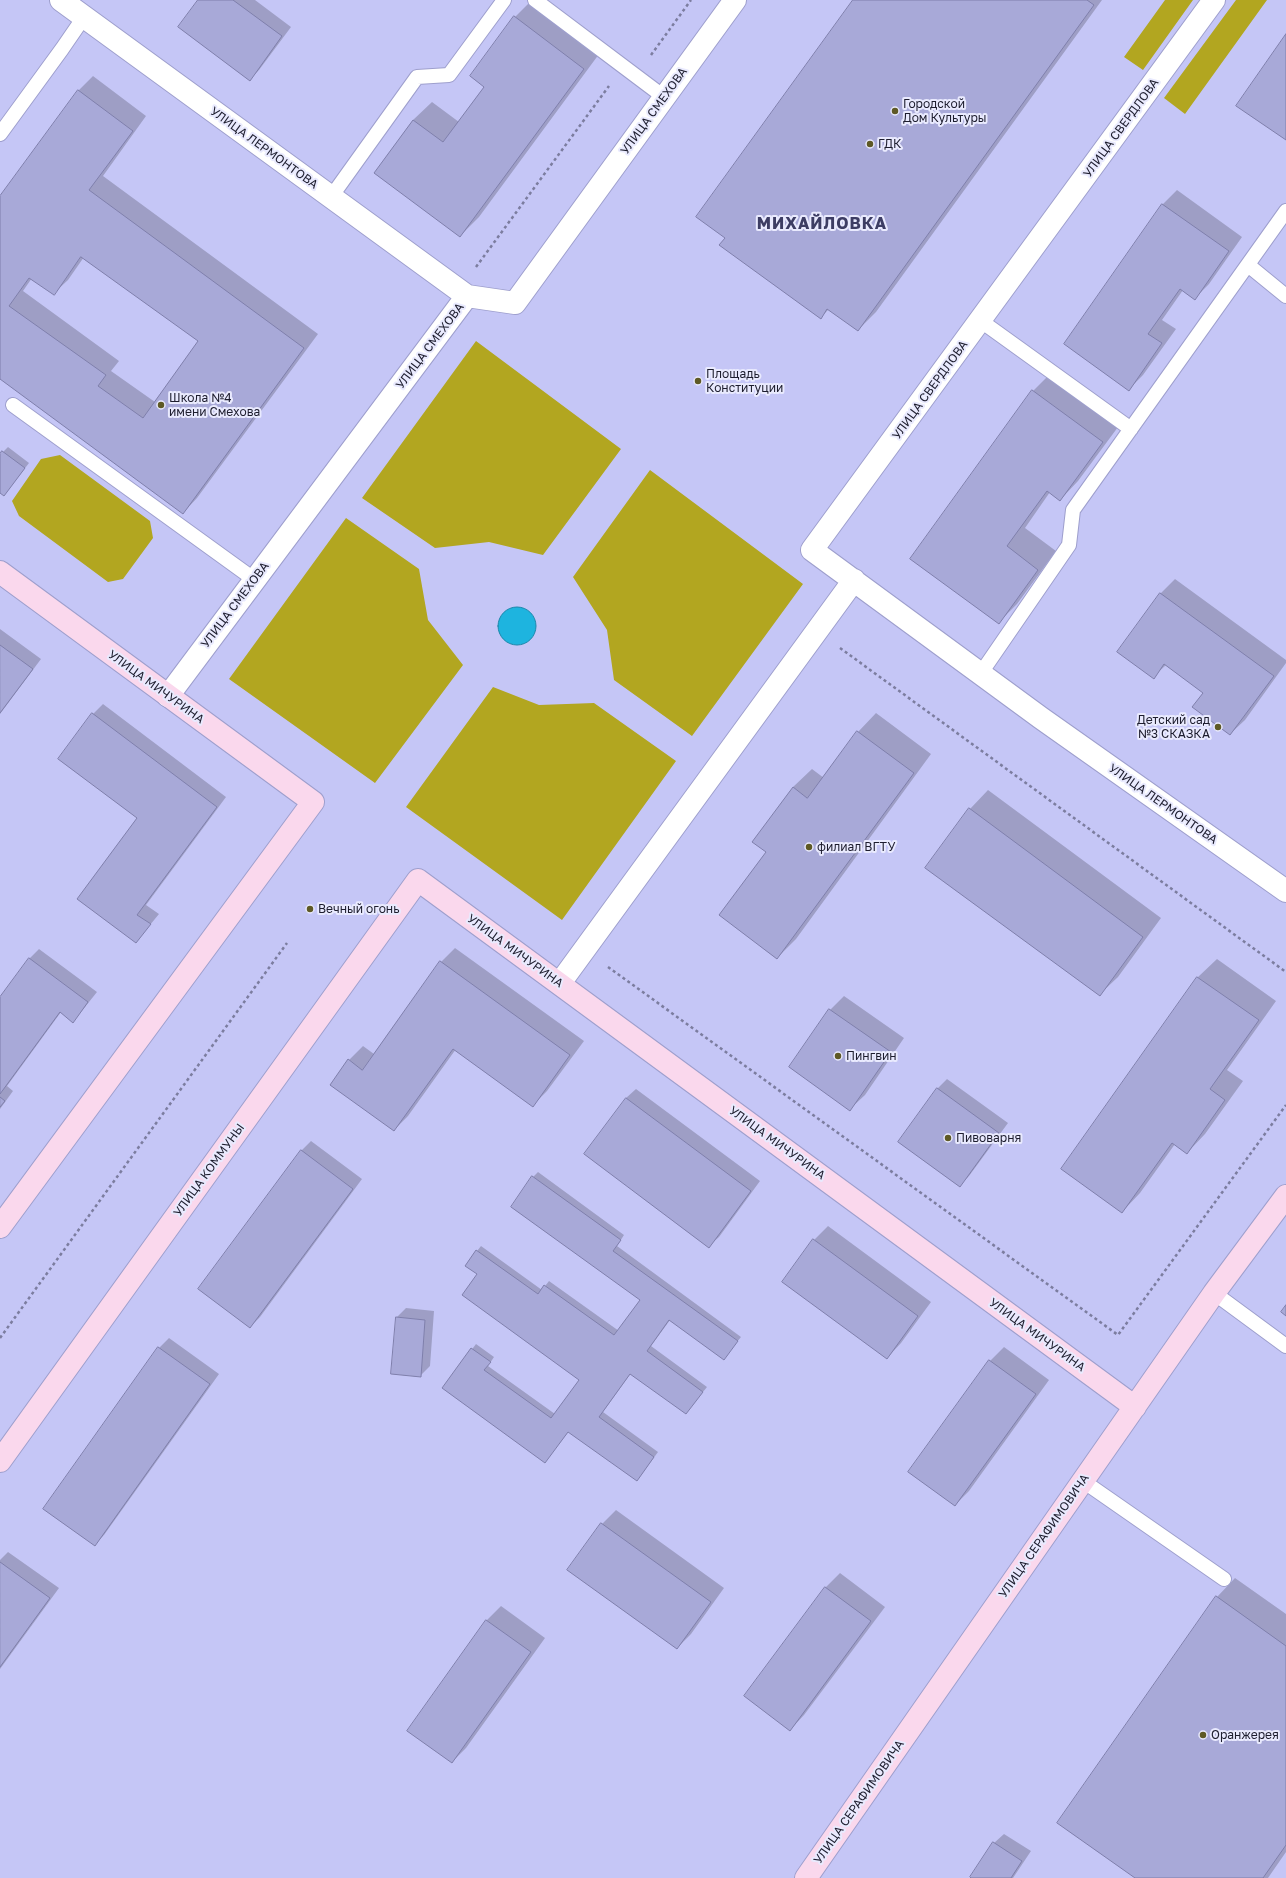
<!DOCTYPE html>
<html>
<head>
<meta charset="utf-8">
<style>
	body { margin:0 }
	canvas { display:block; background:#c5c6f6 }
</style>
</head>
<body>
<canvas width="1286" height="1878"></canvas>
<script>
const ctx = document.querySelector('canvas').getContext('2d');
ctx.lineJoin = 'round';
function fillPath(path, color) {
  ctx.fillStyle = color;
  ctx.fill(path, 'evenodd');
}
function strokePath(path, color, width, dash) {
  ctx.strokeStyle = color;
  ctx.lineWidth = width;
  ctx.lineCap = dash ? 'butt' : 'round';
  ctx.setLineDash(dash || []);
  ctx.stroke(path);
}
function drawText(font, color, halo, rows, align = 'center') {
  ctx.font = font + ' "Golos Text",sans-serif';
  ctx.lineWidth = 4;
  ctx.setLineDash([]);
  ctx.textBaseline = 'middle';
  ctx.strokeStyle = halo;
  ctx.fillStyle = color;
  for (const [text, x, y, turn = 0] of rows) {
    ctx.save();
    ctx.translate(x, y);
    ctx.rotate((+turn || 0) * Math.PI / 180);
    ctx.textAlign = isNaN(turn) ? turn : align;
    if (halo) ctx.strokeText(text, 0, 0);
    ctx.fillText(text, 0, 0);
    ctx.restore();
  }
}
fillPath(new Path2D(`
	M1165 0H1193L1143 70 1124 57Z
	M1236 0H1267L1185 114 1164 98Z
	M476 341 621 449 543 555 489 542 435 548 362 498Z
	M60 455 150 521 153 538 123 579 108 582 19 516 12 501 41 459Z
	M650 470 803 584 692 736 614 680 607 630 573 577Z
	M346 518 419 569 428 620 463 665 375 783 229 679Z
	M493 687 539 705 594 703 676 761 562 920 406 807Z`), '#b2a620');
const water = new Path2D(`
	M498 626a19 19 0 1 1 38 0a19 19 0 1 1-38 0Z`);
fillPath(water, '#1eb4df');
strokePath(water, '#1e87aa', 1);
fillPath(new Path2D(`
	M199 0H255L291 27 259 70 250 79Z
	M532 0 602 50 479 217 460 236 375 173 413 120 432 102 459 122 485 86 515 17Z
	M854 0H1102L876 312 858 330 829 309 820 318 726 238Z
	M93 76 146 116 103 176 318 334 197 498 183 513 0 378V198L78 91ZM84 257 200 341 155 402 111 371 119 361 23 291 32 278 53 294 68 280Z
	M1177 190 1242 237 1209 284 1195 298 1183 290 1162 320 1176 329 1143 375 1129 389 1065 343 1163 204Z
	M1052 372 1121 423 1078 481 1060 500 1050 492 1025 528 1056 551 1017 604 999 622 911 558 1033 391Z
	M8 447 29 463 8 490 0 492V455Z
	M1175 579 1286 660V663L1245 720 1230 734 1204 693 1166 665 1153 677 1119 652 1161 593Z
	M0 629 41 659 0 714Z
	M103 704 226 797 146 905 159 914 136 942 138 818 59 759 93 714Z
	M876 713 931 754 796 939 777 958 793 787 812 769 824 778 858 732Z
	M988 790 1161 918 1118 977 1099 995 970 809Z
	M455 948 584 1041 547 1091 533 1105 456 1049 408 1116 394 1130 349 1060 363 1046 374 1054 441 962Z
	M39 949 97 992 73 1022 61 1012 7 1086 13 1091 0 1109V998L29 959Z
	M1217 959 1276 1001 1227 1070 1243 1081 1205 1134 1187 1153 1175 1144 1140 1193 1122 1212 1062 1169 1198 977Z
	M844 996 904 1038 865 1095 850 1109 830 1010Z
	M947 1079 1008 1123 969 1176 959 1186 899 1142 938 1088Z
	M636 1089 760 1181 719 1237 709 1246 626 1098Z
	M311 1141 362 1179 260 1317 250 1327 302 1150Z
	M538 1172 624 1235 617 1246 741 1337 724 1358 670 1320 651 1346 707 1387 686 1413 631 1373 603 1412 658 1452 641 1475 569 1431 545 1462 443 1388 476 1344 494 1357 488 1366 555 1414 580 1380 478 1274 466 1265 481 1246 542 1290 549 1281 619 1331 641 1300 533 1177Z
	M828 1226 931 1302 901 1343 887 1358 814 1240Z
	M406 1308 434 1311 430 1366 420 1376 396 1318Z
	M169 1338 219 1374 104 1535 94 1545 159 1348Z
	M1004 1347 1049 1380 969 1491 955 1505 990 1361Z
	M616 1510 724 1588 691 1634 677 1648 602 1524Z
	M8 1552 59 1588 0 1669V1560Z
	M840 1573 885 1607 804 1715 790 1730 745 1696 826 1587Z
	M1235 1578 1286 1614V1852L1268 1878H1136L1217 1597Z
	M501 1606 545 1638 466 1748 452 1762 408 1731 487 1620Z
	M1004 1834 1031 1851 1013 1878H973L994 1843Z`), '#0003');
const building = new Path2D(`
	M198 0H233L282 36 250 81 178 27Z
	M853 0H1087L1094 5 858 331 827 309 821 319 719 245 725 238 696 217Z
	M514 16 584 69 460 237 374 173 413 120 443 142 484 87 470 76Z
	M1286 34V140L1236 106Z
	M78 90 133 131 89 190 304 348 183 514 0 379V196ZM81 257 198 341 143 418 98 386 106 375 9 306 29 278 54 295Z
	M1162 204 1229 251 1195 300 1180 289 1148 334 1162 343 1129 391 1064 344Z
	M1032 390 1103 442 1060 501 1047 491 1007 546 1038 570 999 624 910 559Z
	M2 451 25 468 4 496 0 493V454Z
	M1160 593 1274 676 1230 735 1192 707 1203 693 1164 664 1154 679 1117 652Z
	M0 645 33 669 0 713Z
	M92 713 217 807 137 915 151 924 136 943 77 899 137 818 58 759Z
	M857 731 914 773 777 959 719 915 766 852 752 842 793 787 807 798Z
	M969 808 1143 937 1100 996 925 868Z
	M29 958 88 1002 73 1023 60 1012 0 1094V997Z
	M440 961 570 1055 533 1107 453 1049 394 1131 330 1085 348 1059 362 1070Z
	M1197 977 1259 1020 1210 1089 1225 1100 1187 1154 1172 1143 1122 1213 1061 1169Z
	M829 1009 891 1052 850 1111 789 1067Z
	M937 1088 999 1133 960 1187 898 1142Z
	M0 1097 5 1101 0 1107Z
	M626 1098 751 1191 709 1248 584 1154Z
	M301 1150 353 1189 250 1328 198 1289Z
	M532 1176 621 1240 613 1251 738 1341 724 1360 669 1320 647 1351 703 1392 686 1414 630 1374 599 1417 654 1457 637 1481 568 1432 545 1463 442 1388 471 1348 491 1362 484 1370 551 1418 579 1380 462 1295 477 1274 465 1266 476 1250 538 1294 544 1285 614 1335 640 1300 511 1207Z
	M813 1239 918 1316 887 1359 782 1282Z
	M1286 1305V1316L1281 1312Z
	M396 1317 425 1320 421 1377 391 1374Z
	M158 1347 210 1384 95 1546 43 1509Z
	M989 1360 1036 1394 955 1506 908 1472Z
	M601 1523 711 1602 677 1649 567 1570Z
	M0 1562 50 1598 0 1667Z
	M825 1587 871 1621 790 1731 744 1696Z
	M1216 1596 1286 1646V1845L1263 1878H1135L1057 1823Z
	M486 1620 531 1652 452 1763 407 1731Z
	M993 1842 1022 1861 1011 1878H971L970 1877Z`);
fillPath(building, '#a8a9d8');
strokePath(building, '#7f7fab', 1);
const lane = new Path2D(`
	M535 0 664 97
	M0 134 62 49 84 17
	M331 197 417 77 449 75 504 0
	M1248 265 1286 296
	M981 321 1131 429
	M13 405 255 580
	M981 673 1069 545 1073 510 1286 211
	M1214 1293 1286 1346
	M1083 1481 1224 1579`);
const street = new Path2D(`
	M61 0 467 296
	M1214 0 812 550 1041 718 1286 891
	M168 696 467 296 515 303 735 0
	M560 983 854 580`);
const secondary = new Path2D(`
	M0 572 313 802 0 1227
	M0 1461 418 880 1135 1407
	M806 1878 1214 1293 1286 1196`);
strokePath(lane, '#9e9fcd', 16);
strokePath(street, '#9e9fcd', 24);
strokePath(secondary, '#9e9fcd', 24);
strokePath(new Path2D(`
	M651 55 691 0
	M476 267 609 86
	M840 648 1286 972
	M608 967 1118 1335 1286 1105
	M0 1338 287 943`), '#7c7d9f', 2.5, [3, 3]);
strokePath(lane, '#fff', 14);
strokePath(street, '#fff', 22);
strokePath(secondary, '#fad8ed', 22);
for (const [x, y, r, color] of [
	[895,111,4,"#5e5925"],
	[870,144,4,"#5e5925"],
	[698,381,4,"#5e5925"],
	[161,405,4,"#5e5925"],
	[1218,727,4,"#5e5925"],
	[809,847,4,"#5e5925"],
	[310,909,4,"#5e5925"],
	[838,1056,4,"#5e5925"],
	[948,1138,4,"#5e5925"],
	[1203,1735,4,"#5e5925"]
]) {
  const dot = new Path2D();
  dot.arc(x, y, r, 0, 2 * Math.PI);
  ctx.fillStyle = color;
  ctx.fill(dot);
  strokePath(dot, '#e9eafe', 1.5);
}
drawText('12px', '#1d1d2e', '#e9eafe', [
	["Городской",903,104],
	["Дом Культуры",903,118],
	["ГДК",878,144],
	["Площадь",706,374],
	["Конституции",706,388],
	["Школа №4",169,398],
	["имени Смехова",169,412],
	["Детский сад",1210,720,"right"],
	["№3 СКАЗКА",1210,734,"right"],
	["филиал ВГТУ",817,847],
	["Вечный огонь",318,909],
	["Пингвин",846,1056],
	["Пивоварня",956,1138],
	["Оранжерея",1211,1735]
], 'left');
drawText('12px', '#1d1d2e', '#e9eafe', [
	["УЛИЦА СМЕХОВА",654,111,-54],
	["УЛИЦА СВЕРДЛОВА",1121,128,-54],
	["УЛИЦА ЛЕРМОНТОВА",264,148,36],
	["УЛИЦА СМЕХОВА",430,346,-53],
	["УЛИЦА СВЕРДЛОВА",930,390,-54],
	["УЛИЦА СМЕХОВА",235,605,-53],
	["УЛИЦА МИЧУРИНА",156,687,36],
	["УЛИЦА ЛЕРМОНТОВА",1163,804,35],
	["УЛИЦА МИЧУРИНА",515,951,36],
	["УЛИЦА МИЧУРИНА",777,1143,36],
	["УЛИЦА КОММУНЫ",209,1170,-54],
	["УЛИЦА МИЧУРИНА",1037,1335,36],
	["УЛИЦА СЕРАФИМОВИЧА",1044,1536,-55],
	["УЛИЦА СЕРАФИМОВИЧА",859,1802,-55]
]);
ctx.letterSpacing = '1px';
drawText('bold 16px', '#3d3d64', '#e9eafe', [
	["МИХАЙЛОВКА",822,224]
]);
ctx.letterSpacing = '0px';
</script>
</body>
</html>
